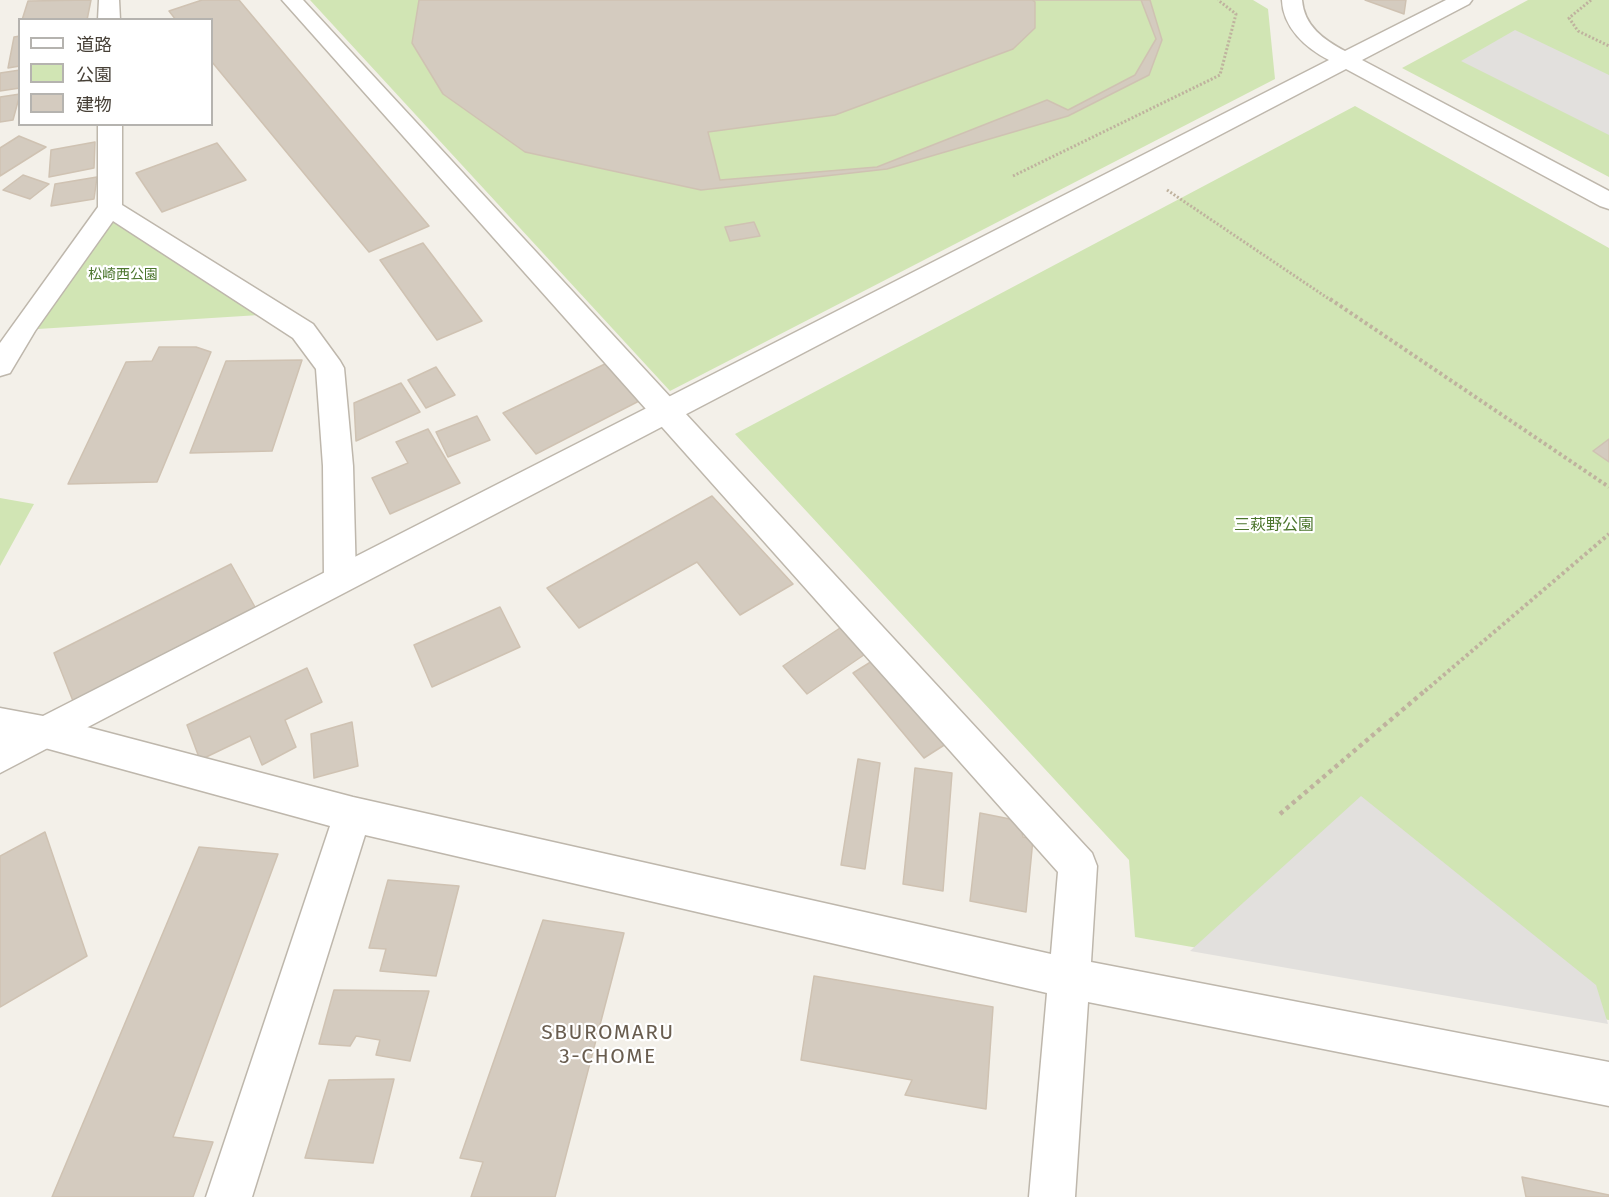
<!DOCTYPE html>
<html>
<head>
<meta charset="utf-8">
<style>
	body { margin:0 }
	#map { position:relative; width:1609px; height:1197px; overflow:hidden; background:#f3f0e9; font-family:"Fira Sans","Noto Sans JP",sans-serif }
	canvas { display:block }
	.legend { position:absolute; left:18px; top:18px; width:195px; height:108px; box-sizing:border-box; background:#fff; border:2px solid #b5b3af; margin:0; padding:8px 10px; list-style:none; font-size:18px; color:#474037 }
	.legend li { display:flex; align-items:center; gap:12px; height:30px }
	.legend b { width:30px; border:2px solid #b5b3af }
</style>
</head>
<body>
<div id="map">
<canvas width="1609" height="1197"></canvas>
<ul class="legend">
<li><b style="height:8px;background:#fff"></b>道路</li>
<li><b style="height:16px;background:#d1e5b4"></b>公園</li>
<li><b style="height:16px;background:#d4cbbf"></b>建物</li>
</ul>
</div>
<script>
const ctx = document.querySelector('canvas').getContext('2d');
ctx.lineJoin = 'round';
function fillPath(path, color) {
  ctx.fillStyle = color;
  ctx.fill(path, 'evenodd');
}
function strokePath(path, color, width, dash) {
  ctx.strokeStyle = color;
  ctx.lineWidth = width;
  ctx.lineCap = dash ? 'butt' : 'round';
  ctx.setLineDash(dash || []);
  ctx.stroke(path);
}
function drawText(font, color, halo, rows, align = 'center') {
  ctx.font = font + ' "Fira Sans","Noto Sans JP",sans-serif';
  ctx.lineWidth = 4.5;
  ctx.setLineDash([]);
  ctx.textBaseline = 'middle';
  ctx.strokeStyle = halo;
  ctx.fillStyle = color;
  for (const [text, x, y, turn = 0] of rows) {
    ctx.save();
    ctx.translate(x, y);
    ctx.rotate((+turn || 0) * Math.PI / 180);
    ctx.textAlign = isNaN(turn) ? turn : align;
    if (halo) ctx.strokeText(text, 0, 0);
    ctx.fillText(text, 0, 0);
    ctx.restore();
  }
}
fillPath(new Path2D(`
	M310 0H1253L1268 9 1275 79 670 391Z
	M1528 0H1609V177L1402 68Z
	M1355 106 1609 248V1020L1135 937 1129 860 735 434Z
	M110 208 275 314 22 330Z
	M0 498 34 504 0 566Z`), '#d1e5b4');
fillPath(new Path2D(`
	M1515 30 1609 75V135L1461 61Z
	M1361 796 1596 985 1608 1024 1190 951Z`), '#e2e0dd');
const building = new Path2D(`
	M91 0 87 20H22L28 1Z
	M202 0H239L429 226 369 252 212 62V20H176L169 11Z
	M419 0H1150L1162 40 1149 75 1068 116 887 169 701 190 525 152 443 94 412 43Z
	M1032 0H1141L1156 39 1135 75 1068 110 1047 100 877 167 720 180 708 132 835 115 1013 49 1035 28V2Z
	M1365 0H1406L1404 14Z
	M20 36V66L8 68 14 37Z
	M20 70V88L0 91V73Z
	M20 94 13 120 0 122V97Z
	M19 136 46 147 0 176V148Z
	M95 142 94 168 49 177 51 150Z
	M217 143 246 180 162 212 136 173Z
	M23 175 49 184 30 199 3 190Z
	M97 177 94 199 51 206 55 184Z
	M754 222 760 236 730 241 725 227Z
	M423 243 482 321 437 340 380 260Z
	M159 347H196L211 352 157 482 68 484 126 362 152 361Z
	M302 360 272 451 190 453 226 361Z
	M607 363 641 400 536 454 503 413Z
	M436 367 455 395 426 408 408 380Z
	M401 383 420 412 356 441 354 403Z
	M477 416 490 440 448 457 436 432Z
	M428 429 460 483 390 514 372 478 408 463 396 442Z
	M1609 439V462L1593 451Z
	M712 496 793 584 740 615 697 562 579 628 547 588Z
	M231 564 255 607 73 701 54 653Z
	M500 607 520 647 432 687 414 645Z
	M849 622 874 648 807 694 783 666Z
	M877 658 949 742 924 758 853 673Z
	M307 668 322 702 285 720 296 747 262 765 250 736 200 760 187 725Z
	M352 722 358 766 314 778 311 734Z
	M858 759 880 763 865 869 841 865Z
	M915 768 952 773 943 891 903 884Z
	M980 813 1020 821 1023 837 1033 839 1026 912 970 901Z
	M45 832 87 956 0 1007V856Z
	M199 847 278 854 173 1137 213 1142 193 1197H52Z
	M388 880 459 886 436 976 380 971 386 949 369 948Z
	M543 920 624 933 555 1197H471L483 1162 460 1158Z
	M814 976 993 1007 986 1109 905 1095 912 1080 801 1060Z
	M334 990 429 991 410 1061 376 1055 380 1040 356 1036 350 1046 319 1044Z
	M394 1079 373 1163 305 1158 329 1080Z
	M1522 1177 1609 1195V1197H1526Z`);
fillPath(building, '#d4cbbf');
strokePath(building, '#cfc2b2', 1.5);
const minor = new Path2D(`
	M99 0H119L120 20H98Z
	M282 0H303L1092 853 1097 866 1091 962 1609 1062V1106L1088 1002 1075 1197H1029L1047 993 365 835 252 1197H206L330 826 45 748 32 743 27 732 32 721 45 716 353 797 1051 954 1058 872Z
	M98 124H122V205L313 324 340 361 344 368 353 466 356 579 352 588 340 592 328 588 324 579 323 466 316 369 293 338 113 221 35 331 10 373 0 376V343L98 207Z`);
const tertiary = new Path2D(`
	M1282 0H1302C1304 26 1324 40 1345 51L1446 0H1472L1469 4 1362 60 1609 191V209L1600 206 1346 69 0 773V708L43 716 1329 60C1306 48 1283 28 1282 0Z`);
strokePath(minor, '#beb7ac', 3);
strokePath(tertiary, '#beb7ac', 3);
strokePath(new Path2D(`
	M1591 0 1569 18 1578 31 1609 46
	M1013 176 1220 75 1236 14 1218 0
	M1167 190 1332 301`), '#bfb29e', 3, [2, 2]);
strokePath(new Path2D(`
	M1330 299 1609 487
	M1425 691 1609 534`), '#bfb29e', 4, [3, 3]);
strokePath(new Path2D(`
	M1280 814 1427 689`), '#bfb29e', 4.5, [4, 4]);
fillPath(minor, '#fff');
fillPath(tertiary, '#fff');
drawText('14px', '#4c762d', '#fff', [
	["松崎西公園",123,275]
]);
drawText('16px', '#4c762d', '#fff', [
	["三萩野公園",1274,526]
]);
ctx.letterSpacing = '1.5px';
drawText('21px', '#695d4f', '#fff', [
	["SBUROMARU",608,1033],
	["3-CHOME",608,1057]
]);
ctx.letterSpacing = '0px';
</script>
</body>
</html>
